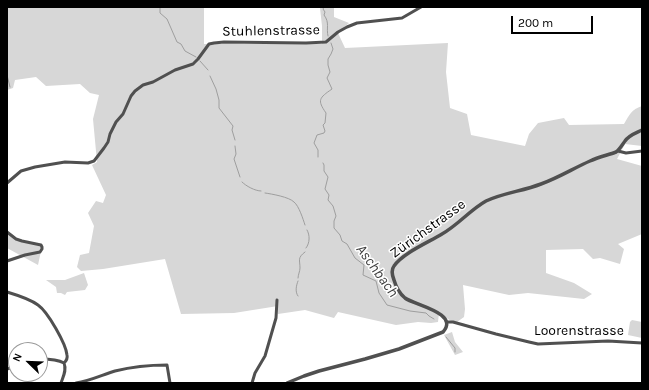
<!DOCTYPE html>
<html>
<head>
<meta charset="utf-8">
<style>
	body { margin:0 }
	#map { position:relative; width:649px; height:390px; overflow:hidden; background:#fff; font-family:Karla,sans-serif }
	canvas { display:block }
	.frame { position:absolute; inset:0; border:8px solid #000; pointer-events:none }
	.north { position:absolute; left:8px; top:342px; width:40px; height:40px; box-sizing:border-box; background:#fff; border:1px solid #999; border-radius:50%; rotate:293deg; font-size:11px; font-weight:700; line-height:16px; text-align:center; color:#000 }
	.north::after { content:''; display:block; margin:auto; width:14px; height:18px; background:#000; clip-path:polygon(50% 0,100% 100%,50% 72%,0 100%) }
	.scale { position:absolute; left:511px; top:16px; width:82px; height:18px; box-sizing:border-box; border:2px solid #000; border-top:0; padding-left:5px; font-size:12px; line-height:14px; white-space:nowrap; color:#000; -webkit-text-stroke:3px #fff; paint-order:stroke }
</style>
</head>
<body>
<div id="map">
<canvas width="649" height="390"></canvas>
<div class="frame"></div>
<div class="north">N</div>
<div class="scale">200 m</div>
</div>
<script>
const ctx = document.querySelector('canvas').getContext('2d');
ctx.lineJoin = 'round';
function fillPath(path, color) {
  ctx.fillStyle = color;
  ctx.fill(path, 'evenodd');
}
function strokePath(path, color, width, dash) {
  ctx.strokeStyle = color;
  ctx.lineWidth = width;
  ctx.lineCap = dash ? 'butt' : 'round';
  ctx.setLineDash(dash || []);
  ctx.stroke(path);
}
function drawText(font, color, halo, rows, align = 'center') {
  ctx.font = font + ' Karla,sans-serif';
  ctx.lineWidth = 3;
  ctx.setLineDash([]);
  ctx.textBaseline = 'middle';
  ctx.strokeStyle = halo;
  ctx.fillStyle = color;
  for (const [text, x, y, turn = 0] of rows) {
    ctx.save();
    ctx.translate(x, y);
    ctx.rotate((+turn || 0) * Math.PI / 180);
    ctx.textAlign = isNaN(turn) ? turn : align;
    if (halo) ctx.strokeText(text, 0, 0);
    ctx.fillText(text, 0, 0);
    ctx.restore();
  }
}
fillPath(new Path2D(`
	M7 7H205L204 8V44H322V26L320 8V7H334V17L349 23 338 33 345 48 448 43 446 72 450 108 467 114 471 135 525 146 529 134 538 123 564 118 569 125 624 124C630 114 631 110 642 106V146L625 144 617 159 642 166V234L618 244 624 249 620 264 600 258 593 259 583 249 546 250V273L574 283 592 294 584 299 528 293 509 295 463 285 465 309 464 317 457 322 451 321 439 313 438 322 431 323 418 322 396 325 338 312 334 318 305 310 278 314V306L234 313 181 314 165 259 103 269 81 271 77 267 80 255 89 253 94 226 88 213 96 201 103 203 106 195 92 165 97 162 93 119 99 95 90 93 80 84 46 86 36 77 15 80 13 88 7 90Z
	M7 232 16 239 41 245V251L38 265 7 248Z
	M84 273 88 285 85 290 67 292 65 295 61 293H57L56 287 46 280H65Z
	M632 320 642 322V338L628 335 630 322Z
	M452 332 455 342 463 352 455 355 444 335Z`), '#d7d7d7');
strokePath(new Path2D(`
	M160 7V13L167 19 177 42 181 44 185 51 196 57
	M324 7 323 9 325 12 324 15C330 23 326 28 328 36
	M200 61 208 70
	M7 75 10 87
	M210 76 216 89 219 100V108L233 126 232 130 235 140
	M235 146 236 154 234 159 240 177
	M318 157V150L314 143 317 135 324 133 325 131 323 125 325 123 326 113C317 100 319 98 332 89L327 78 330 72 328 65V59L331 54 333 49 331 43
	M323 163 324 165V171L328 177 325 189 329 195 328 200 333 206 336 216 334 221V228L340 235 342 241 347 244 355 258 364 265 363 275 376 281 379 293 387 305 410 311 426 313 429 316 434 319
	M242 182C246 186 255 191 261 191
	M265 193C272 194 289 197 294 202 299 206 303 219 305 225
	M306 248C310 243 310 235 307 230
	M298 278C298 275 300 271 300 268 300 260 297 258 305 252
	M298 281C296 286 295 292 298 296
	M446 337 455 348V352`), '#9e9e9e', 1);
strokePath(new Path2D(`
	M618 151 626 153 642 151
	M7 183 21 171 35 167 65 162 88 163 94 161 104 148 108 142 110 134 116 122 123 114 131 96 135 91 143 85 153 82 175 70 193 64 198 59 209 44 214 43 224 42 306 43 326 42 338 32 347 27 357 23 402 18 421 7
	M7 232 16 239 22 241 41 245 42 247V249L40 252 25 255 7 261
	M7 292C17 295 30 299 38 305 48 312 66 344 67 355 68 359 66 361 64 363 67 370 63 377 61 383
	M447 322H453L496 334 529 342 538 344 608 341 642 343
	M40 359C48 359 57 359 64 363
	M7 369 16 366
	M76 383C90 381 102 375 115 371 131 367 150 365 167 365L170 383
	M252 383 255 373 265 356 276 318 277 300`), '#505050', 3);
strokePath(new Path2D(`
	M287 383 304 376 319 371 365 359 399 349 443 332C460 313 414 305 405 298 399 293 396 287 394 280 392 275 391 270 394 266 403 253 429 242 442 234 458 225 470 210 486 201 503 193 523 191 541 184 558 178 574 168 590 161 599 157 608 155 616 152 620 149 622 145 625 141 629 135 636 133 642 130`), '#505050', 3.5);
drawText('14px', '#000', '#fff', [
	["Stuhlenstrasse",271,31,-1],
	["Zürichstrasse",428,229,-36],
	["Loorenstrasse",579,331]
]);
drawText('italic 15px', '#3f3f3f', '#fff', [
	["Aschbach",377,271,54]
]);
</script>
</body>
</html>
